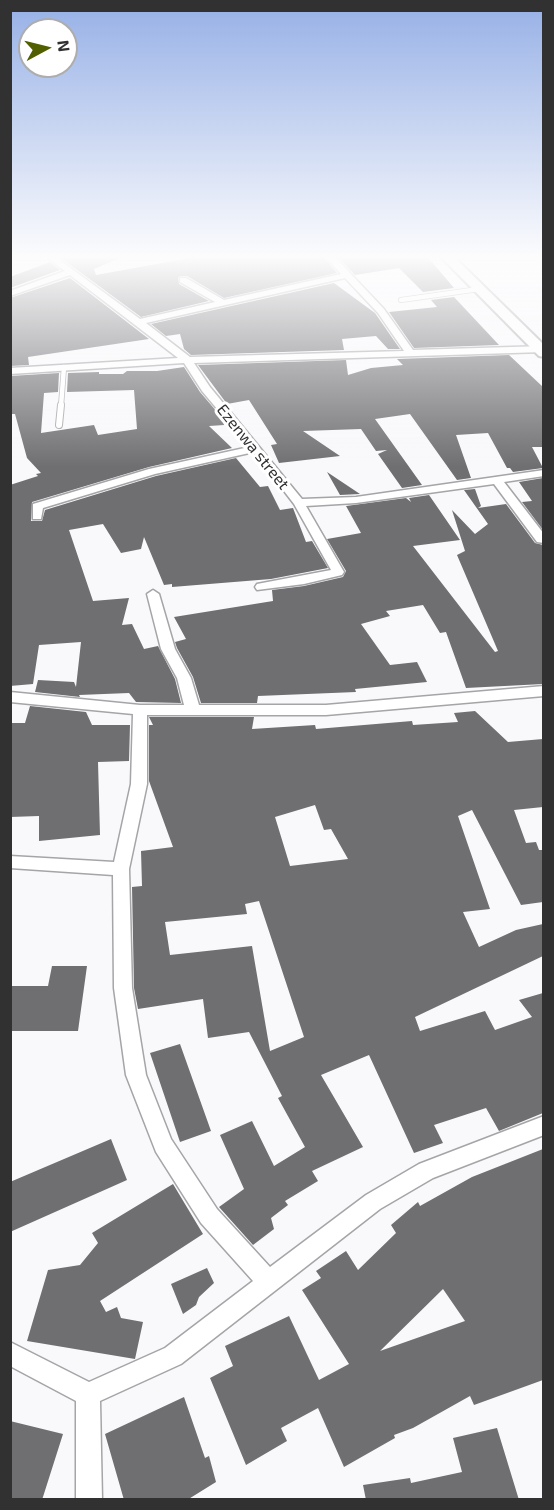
<!DOCTYPE html>
<html>
<head>
<meta charset="utf-8">
<style>
	body { margin:0 }
	#map { position:relative; width:554px; height:1510px; overflow:hidden; background:#f9f8fb; font-family:"Exo 2",sans-serif }
	canvas { display:block }
	.frame { position:absolute; inset:0; border:12px solid #313132; pointer-events:none }
	.north { position:absolute; left:18px; top:18px; width:60px; height:60px; box-sizing:border-box; background:#fff; border:2px solid #adadad; border-radius:50%; rotate:83deg; font-size:16px; font-weight:700; line-height:24px; text-align:center; color:#313132 }
	.north::after { content:''; display:block; margin:auto; width:21px; height:27px; background:#515f00; clip-path:polygon(50% 0,100% 100%,50% 72%,0 100%) }
</style>
</head>
<body>
<div id="map">
<canvas width="554" height="1510"></canvas>
<div class="frame"></div>
<div class="north">N</div>
</div>
<script>
const ctx = document.querySelector('canvas').getContext('2d');
ctx.lineJoin = 'round';
function fillPath(path, color) {
  ctx.fillStyle = color;
  ctx.fill(path, 'evenodd');
}
function strokePath(path, color, width, dash) {
  ctx.strokeStyle = color;
  ctx.lineWidth = width;
  ctx.lineCap = dash ? 'butt' : 'round';
  ctx.setLineDash(dash || []);
  ctx.stroke(path);
}
function drawText(font, color, halo, rows, align = 'center') {
  ctx.font = font + ' "Exo 2",sans-serif';
  ctx.lineWidth = 6;
  ctx.setLineDash([]);
  ctx.textBaseline = 'middle';
  ctx.strokeStyle = halo;
  ctx.fillStyle = color;
  for (const [text, x, y, turn = 0] of rows) {
    ctx.save();
    ctx.translate(x, y);
    ctx.rotate((+turn || 0) * Math.PI / 180);
    ctx.textAlign = isNaN(turn) ? turn : align;
    if (halo) ctx.strokeText(text, 0, 0);
    ctx.fillText(text, 0, 0);
    ctx.restore();
  }
}
fillPath(new Path2D(`
	M69 255H127L94 269 96 275 206 255H322L337 273 224 298 187 276H180L178 278 179 284 209 301 141 317 61 258Z
	M336 255H426L454 288 423 292 399 268 355 275Z
	M50 262 60 270 10 288V277Z
	M70 278 149 339 28 357 29 365 10 366V298Z
	M334 283 375 313 400 349H388L376 336 342 339 344 350 191 355 184 349 180 334 166 336 151 324Z
	M454 297 499 345 414 348 389 312 437 307 431 300Z
	M509 355 543 387V447H532L543 468 513 472 510 468H507L488 433 456 435 471 478 457 480 410 414 375 419 422 485 402 488 378 454 387 450 376 451 361 429 303 431 340 456 279 463 271 445 277 444 249 400 227 404 198 365 346 360 348 375 371 368 403 365 397 359Z
	M184 367 200 392 223 419 224 425 209 426 232 448 149 467 32 502 31 521H42L45 510 156 476 236 458 260 487 268 486 280 510 293 508 306 542 312 541 328 568 271 579 172 587V584L164 585 144 537 141 549 121 553 103 524 69 530 93 601 129 598 122 625 132 624 144 649 158 646 175 679 181 703 136 702 129 693 79 695 80 697 35 692 38 680 74 682 76 687 81 642 39 645 33 684 10 686V485L38 476 36 474 41 473 27 458 15 414H10V376L59 373 58 392 44 393 41 433 94 425 98 435 137 429 134 390 67 392 68 373 99 372V374H123L127 371H157Z
	M327 472 360 494 340 495Z
	M543 478V530L522 502 532 501 519 482Z
	M475 489 481 506 478 508 506 504 535 543 543 545V684L466 688 446 632 440 633 423 605 386 611 390 616 361 624 390 665 417 662 427 682 355 689 356 692 258 696 257 703H201L193 677 177 648 175 642 186 639 174 617 273 601 272 590 304 586 343 577 346 571 327 539 361 533 346 506 406 498 411 502 409 498 429 495 460 540 413 546 495 652 498 651 457 555 465 551 452 510 475 534 488 524 464 490Z
	M30 706 86 712 92 725H130L129 761 98 762 100 835 39 841V816L10 817V723H25Z
	M475 711 508 742 543 739V807L514 810 526 843 536 842 539 850H543V902L521 905 472 810 458 816 490 909 463 912 479 947 516 930 543 924V956L415 1017 420 1031 485 1011 495 1030 532 1017 519 1000 543 993V1113L499 1131 486 1108 434 1125 443 1143 414 1153 369 1055 321 1075 363 1147 312 1171 318 1181 285 1201 288 1205 271 1218 274 1229 253 1245 219 1207 244 1189 220 1135 252 1121 274 1166 305 1147 278 1098 282 1096 249 1032 208 1038 203 999 138 1009 134 988 132 887 142 886 141 851 173 847 149 781V725H153L149 717H254L252 729 315 725 316 729 412 721 413 725 458 722 454 713ZM315 805 324 830 331 829 348 859 290 866 275 817ZM259 901 304 1037 270 1051 252 946 170 955 165 922 247 914 245 904Z
	M52 966H87L78 1031H10V986H48Z
	M180 1044 211 1131 180 1142 150 1053Z
	M111 1139 127 1180 10 1232V1182Z
	M543 1149V1380L474 1405 470 1396 413 1428 394 1435 395 1438 344 1467 318 1408 281 1428 287 1441 246 1465 210 1378 233 1366 225 1346 289 1316 319 1380 349 1364 302 1290 321 1278 316 1271 346 1251 358 1270 396 1233 391 1225 418 1202 420 1206 472 1177ZM443 1289 465 1321 380 1351Z
	M173 1184 203 1234 100 1301 106 1312 117 1307 121 1318 143 1322 135 1359 27 1341 48 1270 80 1265 98 1243 92 1233Z
	M207 1268 214 1283 199 1297 196 1305 183 1314 171 1284Z
	M184 1397 205 1458 209 1456 216 1482 187 1500H124L105 1434Z
	M10 1421 63 1434 42 1500H10Z
	M497 1428 519 1500H366L363 1485 410 1478 411 1483 462 1472 453 1438Z`), '#6f6e71');
const laneFar1 = new Path2D(`
	M401 300 479 289
	M61 406 64 367`);
const lane = new Path2D(`
	M59 425 61 405`);
const street = new Path2D(`
	M44 255H53L140 319 215 302 180 282V278H186L224 300 341 274 324 255H333L384 309 413 350 544 346V352L194 363 210 387 302 499 356 497 544 470V476L504 482 544 534V543L537 542 494 484 356 503 306 506 344 572 342 575 304 584 257 590 255 587 257 584 331 570 294 504 254 452 155 474 43 508 41 519H33V504L149 469 249 447 202 391 184 363 10 374V368L178 358 70 275 10 296V291L65 271ZM345 278 378 313 404 351 190 357 146 323Z
	M455 255H473L448 261 444 259Z
	M153 590 159 594 175 649 191 678 199 705H326L544 686V696L326 715H147V784L129 869 132 988 146 1075 171 1139 217 1209 270 1267 366 1195 419 1164 544 1116V1135L433 1178 380 1209 181 1364 100 1401 102 1500H76V1401L10 1366V1342L89 1382 165 1348 253 1281 201 1223 156 1152 126 1075 114 988 113 875 10 868V856L114 862 131 784 133 714 10 702V692L140 705H184L177 678 161 649 147 594Z`);
const secondary = new Path2D(`
	M439 255H452L544 345V357L539 356Z`);
strokePath(laneFar1, '#a5a4a7', 6);
strokePath(lane, '#a5a4a7', 8);
strokePath(street, '#a5a4a7', 3);
strokePath(secondary, '#a5a4a7', 4);
strokePath(laneFar1, '#fff', 4.5);
strokePath(lane, '#fff', 6);
fillPath(street, '#fff');
fillPath(secondary, '#fff');
const sky = ctx.createLinearGradient(0, 0, 0, 467);
sky.addColorStop(0, '#96b0e6');
sky.addColorStop(0.55, '#fcfcfd');
sky.addColorStop(1, '#fcfcfd00');
ctx.fillStyle = sky;
ctx.fillRect(0, 0, 554, 467);
drawText('16px', '#313132', '#fff', [
	["Ezenwa street",253,447,51]
]);
</script>
</body>
</html>
